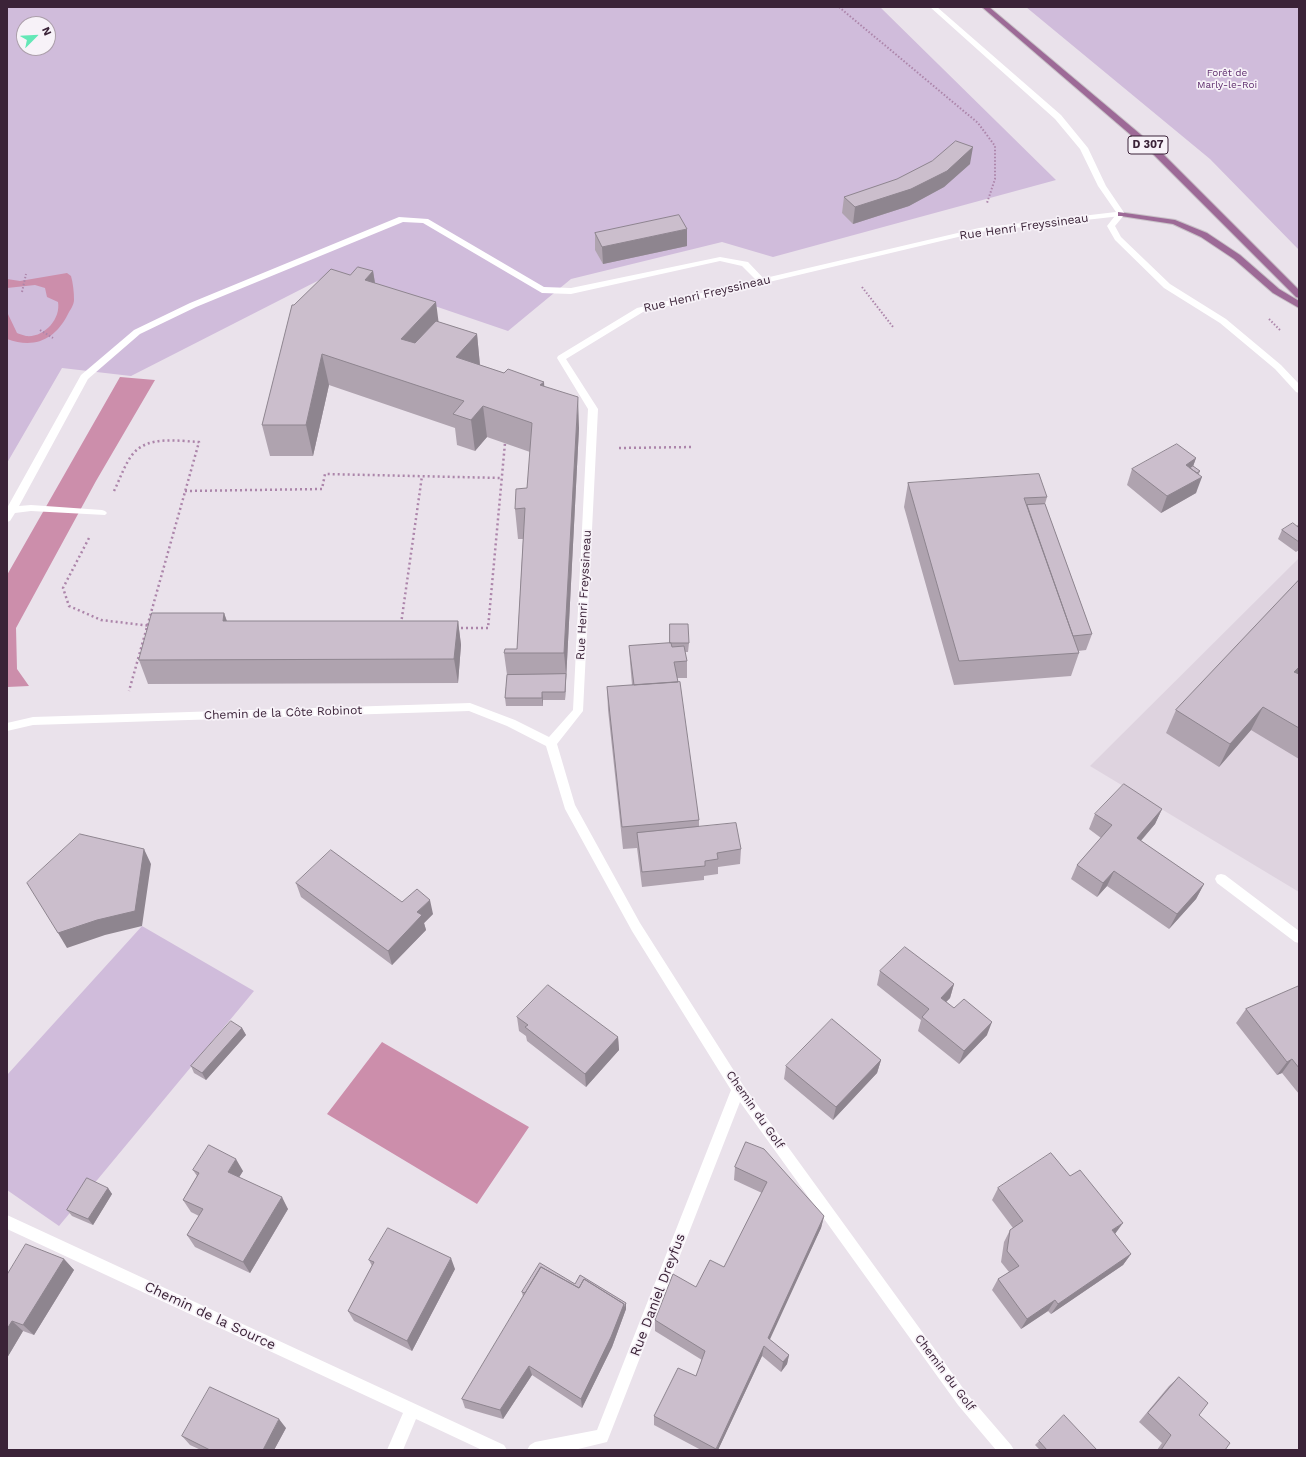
<!DOCTYPE html>
<html>
<head>
<meta charset="utf-8">
<style>
	body { margin:0 }
	#map { position:relative; width:1306px; height:1457px; overflow:hidden; background:#eae2eb; font-family:"Work Sans",sans-serif }
	canvas { display:block }
	.frame { position:absolute; inset:0; border:8px solid #3b2338; pointer-events:none }
	.north { position:absolute; left:16px; top:16px; width:40px; height:40px; box-sizing:border-box; background:#f7f2f8; border:1px solid #ac9fab; border-radius:50%; rotate:66deg; font-size:11px; font-weight:700; line-height:16px; text-align:center; color:#3b2338 }
	.north::after { content:''; display:block; margin:auto; width:14px; height:18px; background:#63e8b7; clip-path:polygon(50% 0,100% 100%,50% 72%,0 100%) }
</style>
</head>
<body>
<div id="map">
<canvas width="1306" height="1457"></canvas>
<div class="frame"></div>
<div class="north">N</div>
</div>
<script>
const ctx = document.querySelector('canvas').getContext('2d');
ctx.lineJoin = 'round';
function fillPath(path, color) {
  ctx.fillStyle = color;
  ctx.fill(path, 'evenodd');
}
function strokePath(path, color, width, dash) {
  ctx.strokeStyle = color;
  ctx.lineWidth = width;
  ctx.lineCap = dash ? 'butt' : 'round';
  ctx.setLineDash(dash || []);
  ctx.stroke(path);
}
function drawText(font, color, halo, rows, align = 'center') {
  ctx.font = font + ' "Work Sans",sans-serif';
  ctx.lineWidth = 3.5;
  ctx.setLineDash([]);
  ctx.textBaseline = 'middle';
  ctx.strokeStyle = halo;
  ctx.fillStyle = color;
  for (const [text, x, y, turn = 0] of rows) {
    ctx.save();
    ctx.translate(x, y);
    ctx.rotate((+turn || 0) * Math.PI / 180);
    ctx.textAlign = isNaN(turn) ? turn : align;
    if (halo) ctx.strokeText(text, 0, 0);
    ctx.fillText(text, 0, 0);
    ctx.restore();
  }
}
fillPath(new Path2D(`
	M1299 558V892L1090 766Z`), '#ded3df');
fillPath(new Path2D(`
	M7 7H880L1056 180 773 257 722 242 571 279 508 331 335 272 131 376 62 368 7 463ZM24 24H48V48H24Z
	M1026 7H1299V250L1210 159Z
	M142 926 254 991 59 1226 7 1190V1075Z`), '#d0bcdb');
fillPath(new Path2D(`
	M67 273 71 276C73 283 74 292 74 300 74 305 70 310 68 314 55 340 34 349 7 339V312L17 333C19 334 23 335 26 336 44 338 61 319 58 302L47 297 45 288 35 285 7 288V279L20 281Z
	M120 377 155 380 96 481 16 628 17 669 29 686 7 687V575Z
	M382 1042 529 1127 477 1204 327 1114Z`), '#cc8eab');
const primary = new Path2D(`
	M982 7H989L1159 150 1299 290V298L1296 297 1153 154Z
	M1118 212 1175 220 1207 233 1240 255 1279 289 1299 301V308L1273 293 1234 259 1201 237 1173 224 1121 216H1118Z`);
strokePath(primary, '#c8c1c7', 2);
strokePath(new Path2D(`
	M839 7 978 123 995 146V179L987 203
	M862 287 893 327
	M22 292 26 274
	M1269 319 1281 331
	M40 330 53 338`), '#ac85aa', 2, [1.5, 2]);
strokePath(new Path2D(`
	M619 448 694 447
	M114 491C120 479 124 466 132 455 147 435 178 441 199 442L129 691
	M185 491 322 489 325 474 502 478
	M89 538 63 588 69 606 101 620 151 626
	M401 624 422 476
	M456 628H488L505 443`), '#ac85aa', 2.5, [2, 3]);
fillPath(new Path2D(`
	M1118 212H1121L1125 214 1115 226 1121 237 1170 284 1226 319 1281 365 1299 384V393L1296 392 1275 369 1220 323 1164 288 1115 240 1107 226Z
	M399 217 428 219 544 287 571 288 720 257 748 262 766 281 765 283H759L742 266 720 261 571 294 542 293 423 223 403 222 196 307 140 334 88 379 19 506 31 505 102 510 105 511 107 513 105 515 31 511 15 513 10 521 7 522V508L81 375 134 330 190 303Z
	M1221 874 1225 875 1299 931V943L1295 942 1217 883 1215 879 1217 875Z`), '#fff');
fillPath(new Path2D(`
	M930 7H937L1061 115 1088 148 1106 186 1125 214 1121 216 979 232 643 312 566 359 598 409 583 711 557 744 575 805 640 923 743 1085 968 1395 1011 1445 1014 1450H996L958 1405 740 1102 607 1442 574 1450H527L530 1445 535 1442 597 1430 731 1090 632 931 565 809 546 746 507 726 469 711 33 725 7 731V723L33 717 470 703 515 720 549 737 573 710 588 409 557 358 558 356 637 308 979 228 1116 212 1098 186 1080 149 1055 119Z
	M7 1215 504 1445 507 1450H482L416 1419 403 1450H387L403 1413 7 1229Z`), '#fff');
fillPath(primary, '#9d6a97');
fillPath(new Path2D(`
	M970 164 944 187 909 206 853 224 842 213 844 197Z
	M595 233 687 246 603 264 595 250Z
	M373 271 375 283 439 322 477 334 480 365 504 373 544 382V386L579 428 565 700H543V706H506L505 698 507 675 504 653 517 649 523 539H518L515 509 527 488 530 452 487 437 475 451 457 445 455 428 329 385 313 456H270L262 425 294 305 350 275Z
	M1196 458 1193 466 1200 471 1199 474 1196 493 1161 513 1127 485 1132 469Z
	M908 483 1047 497 1045 504 1092 634 1086 650 1078 651 1079 653 1071 676 954 685 904 507Z
	M1299 523V550L1296 552 1278 539 1282 530 1297 526Z
	M1299 580V759L1251 730 1219 767 1166 733 1176 710Z
	M224 613 227 621H458L461 645 458 683 148 684 139 660Z
	M670 643H689L688 652H685L687 661V678H677L699 820V827L741 849 740 864 718 867V874L704 876V880L642 887 637 848 623 849 608 710 607 687 632 685 630 662 629 646Z
	M1162 809 1155 824 1141 841 1204 884 1196 899 1169 929 1107 886 1097 897 1071 879 1077 865 1101 838 1089 829 1095 814Z
	M296 883 433 914 424 923 426 930 392 965 301 897Z
	M880 971 954 984 950 998 946 1002 987 1035 959 1064 918 1031 921 1020 877 985Z
	M1299 986V1094L1282 1073 1277 1075 1236 1023 1246 1009Z
	M517 1017 618 1037 619 1050 586 1087 527 1041 526 1036 519 1031Z
	M242 1028 246 1035 206 1080 194 1073 191 1066Z
	M881 1060 877 1073 833 1120 784 1079 786 1066Z
	M746 1142 824 1216 821 1228 769 1339 789 1355 787 1364 781 1372 762 1356 718 1450H701L654 1425V1416L696 1376 702 1360 655 1331V1320L696 1287 724 1267 762 1193 734 1180 735 1167Z
	M193 1170 243 1171 239 1177 288 1209 250 1273 195 1247 187 1235 199 1216 191 1212 183 1200 197 1176Z
	M108 1188 112 1194 93 1225 72 1216 67 1210Z
	M998 1188 1115 1234 1131 1254 1123 1265 1051 1314 1048 1311 1021 1329 992 1290 998 1279 1009 1272 1001 1262 1004 1242 1010 1230 1013 1228 992 1200Z
	M64 1259 74 1270 34 1335 23 1331 7 1358V1275Z
	M369 1260 455 1269 412 1351 354 1321 348 1311 372 1266Z
	M575 1284 626 1309 612 1347 582 1408 532 1375 503 1419 465 1408 462 1399 523 1297 522 1292Z
	M1179 1377 1199 1415 1225 1450H1157L1162 1443 1139 1422 1169 1386Z
	M286 1428 274 1450H201L190 1445 182 1436Z
	M1039 1441 1097 1450H1040L1035 1445Z`), '#afa3af');
fillPath(new Path2D(`
	M973 147 970 164 944 187 909 206 853 224 855 207Z
	M687 229V246L603 264 602 247Z
	M373 271 378 302 365 280Z
	M436 302 440 333 406 370 401 339Z
	M477 334 480 366 456 357Z
	M322 354 329 385 313 456 306 425Z
	M544 382 546 413 540 385Z
	M578 397 579 428 565 700V692L566 674 564 653Z
	M483 406 487 437 475 451 471 420Z
	M1196 458 1190 475 1186 465Z
	M1202 477 1196 493 1161 513 1167 496Z
	M224 613 232 637 223 621Z
	M458 621 461 645 458 683 454 659Z
	M1299 667V677L1294 672Z
	M542 692 543 700V706L542 698Z
	M1263 707 1251 730 1219 767 1230 744Z
	M1162 809 1155 824 1130 853 1137 838Z
	M144 849 151 864 142 926 105 935 67 948 58 933Z
	M1114 871 1107 886 1097 897 1103 883Z
	M1204 884 1196 899 1169 929 1177 914Z
	M430 900 433 914 424 923 426 930 392 965 388 951 417 912Z
	M954 984 950 998 937 1011 941 998Z
	M992 1022 987 1035 959 1064 964 1051Z
	M242 1028 246 1035 206 1080 202 1073Z
	M618 1037 619 1050 586 1087 585 1074Z
	M1292 1059 1282 1073 1277 1075 1287 1062Z
	M881 1060 877 1073 833 1120 836 1107Z
	M236 1159 243 1171 235 1184 228 1172Z
	M108 1188 112 1194 93 1225 88 1219Z
	M282 1197 288 1209 250 1273 243 1262Z
	M824 1216 821 1228 766 1348 768 1338Z
	M1123 1223 1115 1234 1112 1230Z
	M1131 1254 1123 1265 1051 1314 1058 1304Z
	M451 1258 455 1269 412 1351 407 1341Z
	M64 1259 74 1270 34 1335 23 1325Z
	M1055 1300 1048 1311 1021 1329 1027 1319Z
	M626 1303V1309L612 1347 582 1408 581 1399 624 1304Z
	M12 1321 23 1331 7 1358V1329Z
	M764 1346 762 1356 718 1450H716Z
	M789 1355 787 1364 781 1372 783 1362Z
	M529 1366 532 1375 503 1419 500 1410Z
	M279 1419 286 1428 274 1450H263Z`), '#8e858f');
const building = new Path2D(`
	M956 141 973 147 947 171 911 189 855 207 844 197 897 179 932 161Z
	M679 215 687 229 602 247 595 233Z
	M358 267 373 271 365 280 436 302 401 339 415 343 436 321 477 334 456 357 504 373 508 369 544 382 540 385 578 397 564 653H504L505 649H517L525 508 515 509 516 489 527 488 532 423 483 406 471 420 453 414 464 401 322 354 306 425H262L292 305H294L331 269 350 275Z
	M1177 444 1196 458 1186 465 1202 477 1167 496 1132 469Z
	M1193 466 1200 471 1197 473 1190 468Z
	M1039 474 1047 497 1024 498 1079 653 959 661 908 483Z
	M1045 504 1092 634 1073 636 1027 505Z
	M1293 523 1298 527 1299 523V542L1282 530Z
	M1299 580V667L1294 672 1299 674V728L1263 707 1230 744 1176 710Z
	M152 613H224L223 621H458L454 659 139 660Z
	M670 624H688L689 643H670Z
	M671 643 672 647 684 646 687 661 674 662 678 682 634 685 629 646Z
	M566 674 565 692H542V698H505L507 675Z
	M680 682 699 820 622 827 607 687Z
	M1124 784 1162 809 1137 838 1204 884 1177 914 1114 871 1103 883 1077 865 1112 825 1095 814Z
	M736 823 741 849 717 853 718 859 705 861V866L642 872 637 833Z
	M80 834 144 849 135 911 97 920 58 933 27 883Z
	M331 850 402 902 417 889 430 900 417 912 422 915 388 951 296 883Z
	M905 947 954 984 941 998 954 1008 964 999 992 1022 964 1051 922 1017 929 1009 880 971Z
	M548 985 618 1037 585 1074 525 1027 528 1025 517 1017Z
	M1299 986V1068L1292 1059 1287 1062 1246 1009Z
	M832 1019 881 1060 836 1107 786 1066Z
	M231 1021 242 1028 202 1073 191 1066Z
	M746 1142 764 1149 824 1216 768 1338 789 1355 783 1362 764 1346 716 1449 654 1416 678 1368 696 1376 705 1351 655 1320 673 1274 696 1287 710 1260 724 1267 767 1182 735 1167Z
	M209 1145 236 1159 228 1172 282 1197 243 1262 187 1235 203 1209 183 1200 199 1173 193 1170Z
	M1051 1153 1070 1176 1080 1170 1123 1223 1112 1230 1131 1254 1058 1304 1055 1300 1027 1319 998 1279 1019 1266 1007 1251 1010 1230 1023 1221 998 1188Z
	M87 1178 108 1188 88 1219 67 1210Z
	M388 1228 451 1258 407 1341 348 1311 374 1262 369 1260Z
	M26 1244 64 1259 23 1325 12 1321 7 1329V1275Z
	M540 1263 575 1284 580 1275 626 1303 624 1309V1304L584 1279 579 1288 541 1267 525 1293 522 1292Z
	M541 1267 579 1288 584 1279 624 1304 611 1337 581 1399 529 1366 500 1410 462 1399Z
	M1179 1377 1208 1403 1199 1415 1230 1443 1225 1450H1161L1171 1435 1148 1413Z
	M210 1387 279 1419 263 1450H210L182 1436Z
	M1064 1415 1097 1450H1047L1039 1441Z`);
fillPath(building, '#cbbecc');
strokePath(building, '#8e858f', 1);
drawText('10px', '#60306f', '#f7f2f8', [
	["Forêt de",1227,73],
	["Marly-le-Roi",1227,85]
]);
for (const [x, y, w] of [
	[1148,145,40]
]) {
  const box = new Path2D();
  box.roundRect(x - w / 2, y - 9, w, 18, 3);
  ctx.fillStyle = '#f7f2f8';
  ctx.fill(box);
  strokePath(box, '#3b2338', 1);
}
drawText('bold 11px', '#3b2338', null, [
	["D 307",1148,145]
]);
drawText('12px', '#3b2338', '#f7f2f8', [
	["Rue Henri Freyssineau",1024,227,-8],
	["Rue Henri Freyssineau",707,294,-13],
	["Rue Henri Freyssineau",584,595,-87],
	["Chemin de la Côte Robinot",283,713,-2],
	["Chemin du Golf",755,1110,55],
	["Chemin du Golf",945,1373,53]
]);
drawText('14px', '#3b2338', '#f7f2f8', [
	["Rue Daniel Dreyfus",658,1295,-69],
	["Chemin de la Source",210,1316,25]
]);
</script>
</body>
</html>
